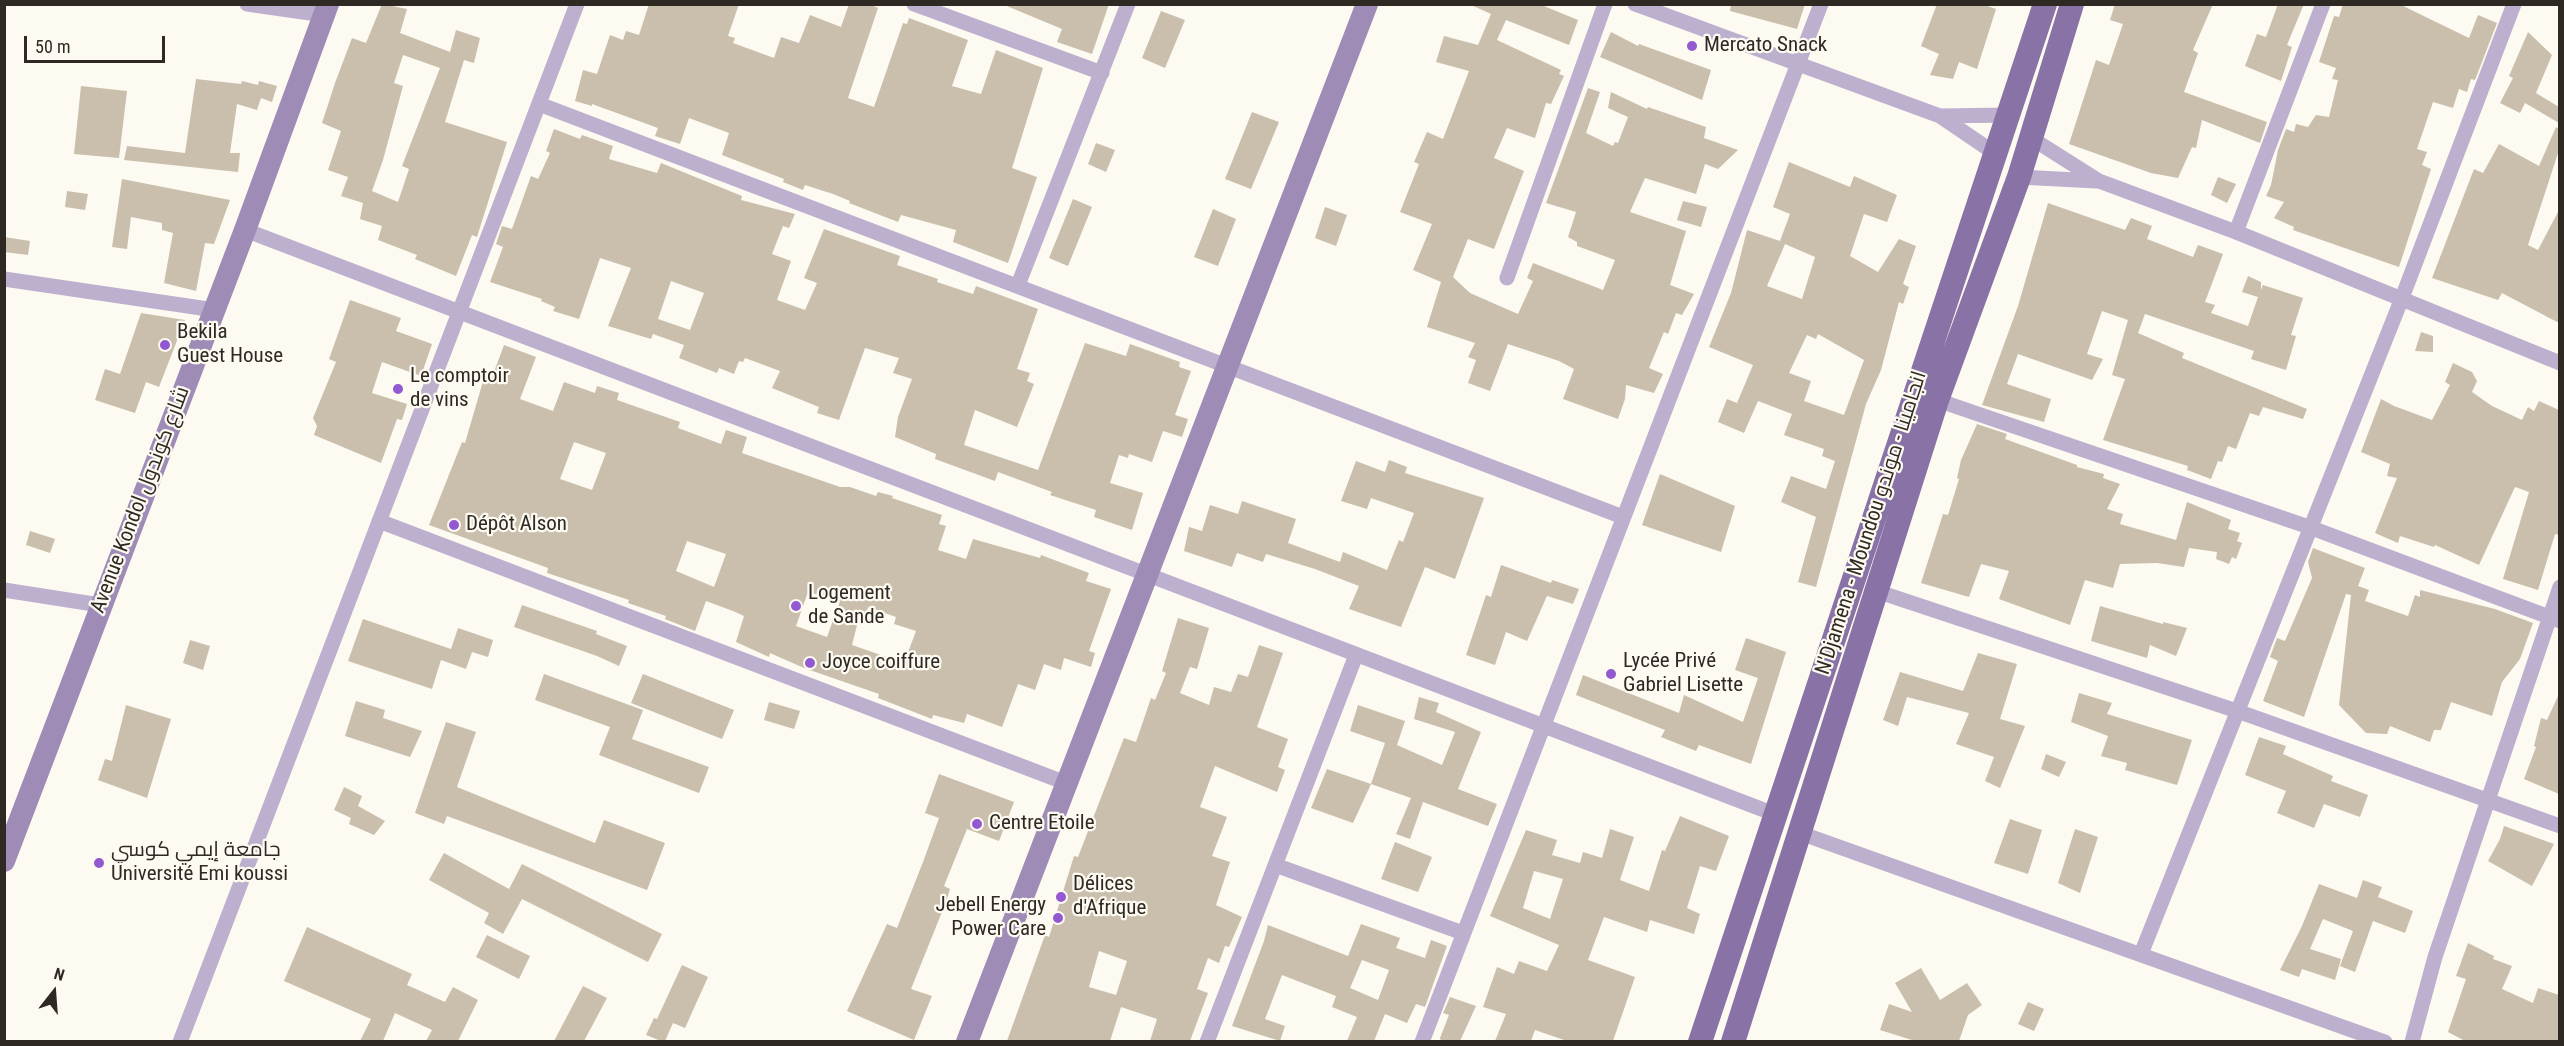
<!DOCTYPE html>
<html>
<head>
<meta charset="utf-8">
<style>
	body { margin:0 }
	#map { position:relative; width:2564px; height:1046px; overflow:hidden; background:#fdfaf1; font-family:"Roboto Condensed",sans-serif }
	canvas { display:block }
	.frame { position:absolute; inset:0; border:6px solid #2e2a23; pointer-events:none }
	.north { position:absolute; left:24px; top:962px; width:60px; height:60px; -webkit-text-stroke:4px #fdfaf1; paint-order:stroke; rotate:17deg; font-size:16px; font-weight:700; line-height:24px; text-align:center; color:#2e2a23 }
	.north::after { content:''; display:block; margin:auto; width:21px; height:27px; background:#2e2a23; clip-path:polygon(50% 0,100% 100%,50% 72%,0 100%) }
	.scale { position:absolute; left:24px; top:36px; width:141px; height:27px; box-sizing:border-box; border:3px solid #2e2a23; border-top:0; padding-left:8px; font-size:18px; line-height:21px; white-space:nowrap; color:#2e2a23; -webkit-text-stroke:4px #fdfaf1; paint-order:stroke }
</style>
</head>
<body>
<div id="map">
<canvas width="2564" height="1046"></canvas>
<div class="frame"></div>
<div class="north">N</div>
<div class="scale">50 m</div>
</div>
<script>
const ctx = document.querySelector('canvas').getContext('2d');
ctx.lineJoin = 'round';
function fillPath(path, color) {
  ctx.fillStyle = color;
  ctx.fill(path, 'evenodd');
}
function strokePath(path, color, width, dash) {
  ctx.strokeStyle = color;
  ctx.lineWidth = width;
  ctx.lineCap = dash ? 'butt' : 'round';
  ctx.setLineDash(dash || []);
  ctx.stroke(path);
}
function drawText(font, color, halo, rows, align = 'center') {
  ctx.font = font + ' "Roboto Condensed",Cairo,sans-serif';
  ctx.lineWidth = 4.5;
  ctx.setLineDash([]);
  ctx.textBaseline = 'middle';
  ctx.strokeStyle = halo;
  ctx.fillStyle = color;
  for (const [text, x, y, turn = 0] of rows) {
    ctx.save();
    ctx.translate(x, y);
    ctx.rotate((+turn || 0) * Math.PI / 180);
    ctx.textAlign = isNaN(turn) ? turn : align;
    if (halo) ctx.strokeText(text, 0, 0);
    ctx.fillText(text, 0, 0);
    ctx.restore();
  }
}
fillPath(new Path2D(`
	M382 4 407 9 400 33 450 52 456 30 480 38 474 63 464 60 445 122 507 142 477 237 472 235 456 276 415 259 417 255 378 240 382 226 360 219 363 203 341 196 348 177 328 170 341 131 322 123 335 83 352 38 366 43ZM403 55 440 68 402 166 409 169 398 202 372 191 383 160 403 86 394 83Z
	M649 4H739L728 36 735 38 733 43 774 58 781 37 799 43 810 15 841 27 849 4H869L878 8 848 98 874 107 903 23 907 24 909 18 968 40 952 86 981 94 996 50 1043 68 1012 168 1037 177 1008 263 953 242 956 230 901 215 898 222 849 203 850 201 833 194 805 185 803 190 783 182 784 179 722 155 729 133 689 118 680 144 655 136 658 128 592 104V106L575 101 583 70 597 74 610 35 623 40 626 31 639 35Z
	M1002 4H1109L1092 54 1057 42 1062 29Z
	M1469 4H1539L1578 20 1569 45 1506 20 1497 40 1561 70 1559 74 1564 76 1551 104 1546 103 1535 138 1507 128 1494 158 1524 171 1494 249 1468 239 1453 277 1470 293 1518 314 1533 281 1527 278 1533 263 1603 290 1615 260 1577 246V242L1568 237 1576 212 1546 203 1588 88 1600 92 1586 133 1613 146 1615 142 1618 143 1628 117 1608 108 1611 92 1647 109 1648 107 1706 127 1704 138 1738 150 1718 169 1705 164 1696 194 1645 178 1630 212 1686 231 1670 285 1694 294 1682 315 1676 313 1668 334 1664 332 1649 368 1663 374 1654 393 1626 385 1625 399 1618 419 1563 399 1574 369 1559 361 1508 344 1490 391 1468 383 1476 360 1468 357 1475 343 1427 327 1441 282 1413 270 1432 224 1400 212 1419 164 1414 162 1427 132 1443 139 1469 71 1436 62 1444 36 1478 45 1491 14Z
	M1731 4H1805L1797 29 1730 11Z
	M1937 4H1982L1996 9 1977 69 1959 62 1953 79 1930 75 1939 54 1921 46Z
	M2115 4H2213L2193 50 2198 53 2184 92 2267 122 2260 143 2202 120 2196 148 2192 147 2178 178 2151 173 2069 144 2096 60 2109 65 2123 24 2110 20Z
	M2278 4H2304L2287 45 2292 47 2281 81 2245 66 2257 34 2266 37Z
	M2343 4H2399L2469 38 2478 15 2497 23 2475 80 2471 79 2467 92 2459 89 2453 108 2433 102 2417 149 2427 152 2422 165 2431 169 2399 267 2293 230 2294 227 2274 218 2284 202 2266 196 2271 185 2278 150 2286 129 2294 132 2296 124 2308 127 2316 115 2329 117 2338 80 2332 79 2336 68 2319 62 2334 16 2339 17Z
	M1161 11 1185 20 1165 68 1142 58Z
	M1611 32 1638 46 1639 44 1711 70 1702 100 1600 57Z
	M2528 32 2552 55 2536 93 2559 107V123L2525 103 2520 113 2500 103 2513 78 2509 76Z
	M196 79 241 84 242 81 258 85 259 81 277 86 272 102 261 98 257 110 237 104 230 153H240L238 172 124 160 127 146 185 153Z
	M81 86 127 91 119 158 74 154Z
	M1252 112 1279 122 1251 189 1225 179Z
	M2556 127 2559 129V150L2528 245 2538 250 2559 210V323L2502 293 2498 300 2432 278 2474 169 2483 173 2499 144 2539 166Z
	M554 129 580 139 582 135 613 146 609 159 657 173 661 163 742 196 741 200 795 214 789 228 783 226 772 254 791 261 777 300 805 310 817 283 804 278 824 229 900 256 897 265 938 279 937 282 973 294 976 286 1038 309 1017 369 1030 373 1027 381 1034 384 1017 427 975 410 964 445 1038 470 1085 343 1126 356 1130 344 1180 362 1179 367 1191 371 1175 415 1188 419 1182 437 1163 431 1152 462 1129 454 1128 458 1119 455 1110 483 1143 493 1132 530 1094 517 1096 510 1050 495 1052 492 998 472 995 481 935 459 936 454 895 437 898 417 912 379 893 373 899 358 865 348 839 420 817 413 819 407 772 388 780 371 745 358 743 362 739 361 734 374 719 368 717 373 679 358 684 345 653 334 651 339 608 326 631 268 600 258 579 319 553 311 555 307 541 301 542 299 490 282 503 247 496 244 502 226 512 229 531 176 538 179 550 153 546 151ZM671 281 704 293 690 330 658 319Z
	M1096 143 1115 150 1106 172 1088 164Z
	M1789 162 1850 187 1854 176 1897 195 1887 222 1864 214 1850 256 1878 272 1899 239 1916 246 1903 284 1909 287 1903 304 1899 302 1881 370 1866 404 1816 587 1798 582 1816 517 1781 502 1791 476 1826 489 1835 461 1822 456 1824 449 1784 435 1792 414 1758 401 1744 433 1718 422 1727 399 1737 403 1753 365 1709 347 1731 293 1747 230 1780 241 1790 214 1773 207ZM1785 244 1815 257 1802 299 1767 286ZM1818 334 1864 360 1844 415 1804 401 1811 381 1789 373 1807 335 1816 339Z
	M2218 177 2236 184 2227 203 2211 195Z
	M122 179 230 200 214 244 205 243 196 291 164 283 173 233 162 230V223L131 217 127 249 112 247Z
	M67 191 88 194 85 210 65 207Z
	M1073 199 1092 207 1068 266 1049 258Z
	M1683 201 1707 207 1701 227 1677 220Z
	M2048 203 2125 230 2131 218 2152 226 2147 239 2193 257 2198 245 2223 254 2205 302 2215 305 2211 313 2248 326 2258 297 2242 292 2248 276 2261 282V290L2263 285 2303 298 2291 335 2296 336 2286 370 2251 359 2254 351 2145 314 2138 333 2184 353 2182 358 2307 409 2303 419 2263 407 2259 416 2250 413 2236 449 2228 446 2222 462 2218 461 2211 479 2187 470 2188 466 2103 440 2125 379 2112 375 2128 320 2102 311 2087 354 2103 359 2092 380 2018 354 2007 384 2051 399 2044 422 1982 405 2018 306Z
	M1325 207 1347 215 1336 246 1315 238Z
	M1213 209 1236 219 1218 266 1194 257Z
	M4 237 30 241 28 255 4 252Z
	M350 300 401 318 396 331 432 344 421 376 382 362 372 393 407 404 402 420 397 419 381 463 314 435 317 426 313 418 336 362 329 359Z
	M141 313 185 320 159 387 146 382 135 413 95 400 105 369 120 374Z
	M2421 332 2433 336V352L2415 351Z
	M504 345 536 357 520 399 553 411 564 382 595 393 597 386 619 393 617 400 680 422 678 428 721 444 726 430 747 437 742 453 840 487H850L876 496 878 492 893 496 892 498 942 515 939 524 946 526 938 550 966 559 973 539 1040 558 1041 555 1089 573 1086 581 1111 589 1089 651 1095 653 1091 667 1064 658 1061 670 1044 664 1035 690 1018 684 1002 727 967 714 964 723 933 715 932 719 878 698 879 694 804 668 770 653 769 657 736 642 744 616 733 611 706 601 695 631 665 619 666 616 628 603 629 600 547 573 548 568 429 525 462 442 465 443 484 378 491 380ZM574 442 606 453 592 490 560 479ZM687 541 726 554 714 587 676 571ZM808 592 840 601 827 637 796 626ZM868 607 896 617 894 624 916 631 904 663 852 645 860 613 866 615Z
	M2453 363 2472 372 2477 381 2472 392 2492 406 2522 420 2528 407 2534 411 2539 401 2559 410V535L2555 534 2538 590 2503 579 2529 492 2515 487 2479 565 2435 545 2434 547 2400 536 2398 543 2375 533 2397 478 2387 476 2390 464 2361 452 2381 399 2394 406 2432 420 2450 385 2445 382Z
	M1977 424 2007 434 2005 439 2077 465V467L2104 474 2103 478 2120 484 2107 509 2123 514 2120 524 2176 540 2187 502 2231 520 2228 529 2240 533 2237 541 2242 543 2236 559 2232 557 2229 564 2216 559 2217 552 2189 548 2184 567 2157 563 2120 564 2113 588 2085 580 2070 625 1999 599 2009 571 1981 564 1969 597 1921 583 1943 514 1948 515 1959 479 1957 478 1961 460Z
	M1389 460 1407 467 1405 473 1484 498 1455 579 1425 567 1401 627 1349 609 1359 586 1315 569 1266 554 1263 562 1237 553 1232 567 1184 551 1189 527 1202 531 1210 505 1238 514 1242 501 1296 519 1288 543 1340 562 1343 552 1387 570 1399 540 1403 542 1414 513 1371 498 1367 509 1341 501 1356 461 1385 472Z
	M1660 474 1735 506 1721 552 1642 525Z
	M30 531 55 539 50 553 26 545Z
	M2313 548 2365 568 2358 586 2369 590 2365 601 2408 616 2415 595 2420 597V590L2495 609 2533 623 2520 659 2502 682 2492 716 2451 702 2441 730H2434L2430 742 2390 726 2387 734 2366 733 2339 705 2351 595 2346 594 2304 717 2263 701 2278 661 2270 657 2277 638 2285 641 2312 578 2308 562Z
	M1501 565 1551 583 1552 580 1579 589 1573 604 1547 596 1527 641 1506 632 1495 665 1466 655 1486 595 1491 597Z
	M522 605 597 631 596 634 627 646 619 666 597 656 514 627Z
	M2100 606 2163 624V622L2187 628 2176 656 2150 645 2147 658 2091 641Z
	M1178 618 1209 628 1197 669 1190 667 1180 693 1209 705 1214 687 1231 692 1238 674 1248 677 1259 645 1283 653 1257 727 1288 739 1278 767 1285 770 1277 792 1215 766 1200 807 1227 817 1212 856 1230 862 1216 905 1242 917 1229 947 1225 946 1219 963 1208 958 1197 989 1208 993 1190 1041H1150L1157 1019 1121 1007 1110 1041H1007L1045 935 1049 937 1074 856 1078 857 1124 738 1136 742 1151 698 1155 700 1166 673 1162 671ZM1099 951 1127 961 1116 995 1089 987Z
	M363 619 451 649 458 628 493 640 488 657 472 652 466 669 441 660 432 689 348 661Z
	M1746 638 1786 652 1751 764 1699 745 1696 751 1661 737 1665 730 1576 695 1583 675 1679 713 1684 695 1743 722 1758 678 1735 670Z
	M190 640 210 646 203 670 183 663Z
	M1978 653 2017 664 2000 719 2025 726 2000 788 1985 781 1994 757 1956 744 1969 713 1907 697 1898 726 1883 720 1900 672 1963 691Z
	M544 674 643 710 632 739 709 767 699 793 599 755 610 727 535 700Z
	M643 674 734 710 722 739 631 703Z
	M2079 693 2112 703 2107 714 2192 740 2177 785 2125 770 2127 763 2101 756 2108 736 2071 722Z
	M2559 694V794L2524 779 2536 747 2534 746 2541 718 2547 720Z
	M1419 697 1439 703 1436 712 1481 732 1458 789 1497 804 1488 826 1423 802 1410 839 1396 834 1411 798 1371 784 1385 743 1350 731 1358 705 1405 721 1397 745 1442 765 1455 732 1414 719Z
	M356 701 385 710 383 718 422 731 410 757 345 736Z
	M769 702 800 711 794 729 764 720Z
	M126 705 171 719 147 798 98 780 105 759 112 761Z
	M446 722 476 732 457 787 595 843 604 820 665 843 647 890 447 816 444 824 415 813Z
	M2259 737 2286 746 2283 754 2333 776 2331 781 2368 795 2360 817 2324 804 2314 828 2277 813 2286 791 2245 775Z
	M2046 754 2066 762 2059 777 2041 769Z
	M1327 769 1371 784 1353 823 1311 808Z
	M939 774 1014 802 999 841 967 829 944 886 950 889 946 902 911 989 932 996 914 1040 847 1011 887 924 897 928 923 862 939 818 925 813Z
	M344 787 362 796 358 806 385 821 374 835 349 824 351 818 334 810Z
	M1680 816 1729 836 1716 871 1700 866 1687 908 1700 914 1694 934 1650 920 1647 932 1604 917 1588 960 1635 977 1613 1041H1567L1535 1030 1531 1041H1495L1506 1014 1483 1007 1497 967 1514 974 1519 961 1547 971 1559 945 1490 916 1526 830 1557 840 1552 855 1580 863 1583 852 1602 858 1610 829 1634 837 1620 880 1649 891 1662 850 1665 851ZM1534 871 1563 879 1550 919 1523 908Z
	M2010 819 2042 830 2028 874 1994 863Z
	M2504 826 2554 844 2532 886 2488 861 2500 839Z
	M2075 829 2098 837 2080 893 2058 883Z
	M1395 842 1432 857 1418 892 1381 879Z
	M444 853 509 889 522 864 662 934 648 962 522 899 503 934 484 923 489 913 429 880Z
	M2363 880 2382 887 2378 897 2413 911 2405 933 2373 921 2355 972 2340 966 2353 931 2323 919 2310 949 2341 959 2335 980 2302 969 2299 977 2280 970 2302 926 2319 884 2357 898Z
	M1361 924 1400 938 1396 948 1425 958 1431 940 1447 946 1425 1007 1416 1004 1407 1023 1385 1014 1374 1041H1347L1357 1017 1332 1007 1336 996 1282 975 1265 1019 1285 1026 1280 1041 1232 1026 1264 941 1268 925 1348 956ZM1362 960 1389 970 1378 1000 1350 988Z
	M307 927 412 974 407 985 445 1002 453 987 478 1000 458 1041H426L432 1030 395 1013 383 1041H360L371 1019 284 981Z
	M487 935 530 956 519 979 476 957Z
	M2468 943 2494 956 2493 959 2512 966 2502 989 2533 1003 2538 988 2559 995V1041H2465L2448 1032 2466 979 2456 976Z
	M682 965 708 977 685 1028 673 1023 665 1041H661L646 1035 654 1018 657 1019Z
	M1921 968 1940 1000 1967 983 1982 1005 1968 1015 1959 1041H1915L1880 1030 1889 1004 1912 1012 1895 983Z
	M583 986 607 998 584 1041H554Z
	M1450 997 1476 1006 1460 1041H1441L1440 1038 1449 1015 1443 1013Z
	M2028 1002 2044 1009 2034 1031 2018 1024Z`), '#c9bfac');
strokePath(new Path2D(`
	M247 4 324 15
	M914 4 1102 73
	M1635 4 1940 116 1996 154
	M539 104 1623 517
	M1940 116 2009 115
	M2031 138 2099 181 2236 232 2560 363
	M2019 177 2096 181
	M245 230 1777 815
	M2236 232 2323 4
	M1507 278 1605 4
	M4 279 215 310
	M1018 285 1128 4
	M1937 400 2309 527 2560 621
	M379 521 1066 783
	M4 590 100 605
	M1876 591 2237 711 2560 826
	M1800 833 2385 1042
	M1275 865 1463 933
	M2141 954 2402 298 2514 4
	M180 1042 577 4
	M1207 1042 1356 655
	M1422 1042 1821 4
	M2412 1042 2435 957 2560 587`), '#bcb0ce', 15);
strokePath(new Path2D(`
	M4 861 245 230 328 4
	M967 1042 1367 4`), '#9e8cb7', 22);
strokePath(new Path2D(`
	M1700 1042 2045 4
	M1733 1042 1937 400 2019 177 2072 4`), '#8972a6', 24);
for (const [x, y, r, color] of [
	[1692,46,6,"#9359d0"],
	[165,345,6,"#9359d0"],
	[398,389,6,"#9359d0"],
	[454,525,6,"#9359d0"],
	[796,606,6,"#9359d0"],
	[810,663,6,"#9359d0"],
	[1611,674,6,"#9359d0"],
	[977,824,6,"#9359d0"],
	[99,863,6,"#9359d0"],
	[1061,897,6,"#9359d0"],
	[1058,918,6,"#9359d0"]
]) {
  const dot = new Path2D();
  dot.arc(x, y, r, 0, 2 * Math.PI);
  ctx.fillStyle = color;
  ctx.fill(dot);
  strokePath(dot, '#fdfaf1', 2);
}
drawText('21px', '#2e2a23', '#fdfaf1', [
	["Mercato Snack",1704,46],
	["Bekila",177,333],
	["Guest House",177,357],
	["Le comptoir",410,377],
	["de vins",410,401],
	["Dépôt Alson",466,525],
	["Logement",808,594],
	["de Sande",808,618],
	["Lycée Privé",1623,662],
	["Gabriel Lisette",1623,686],
	["Joyce coiffure",822,663],
	["Centre Etoile",989,824],
	["جامعة إيمي كوسي",111,851],
	["Université Emi koussi",111,875],
	["Délices",1073,885],
	["d'Afrique",1073,909],
	["Jebell Energy",1046,906,"right"],
	["Power Care",1046,930,"right"]
], 'left');
drawText('21px', '#2e2a23', '#fdfaf1', [
	["Avenue Kondol شارع كوندول",141,500,-69],
	["N'Djamena - Moundou انجامينا - موندو",1872,523,-72]
]);
</script>
</body>
</html>
